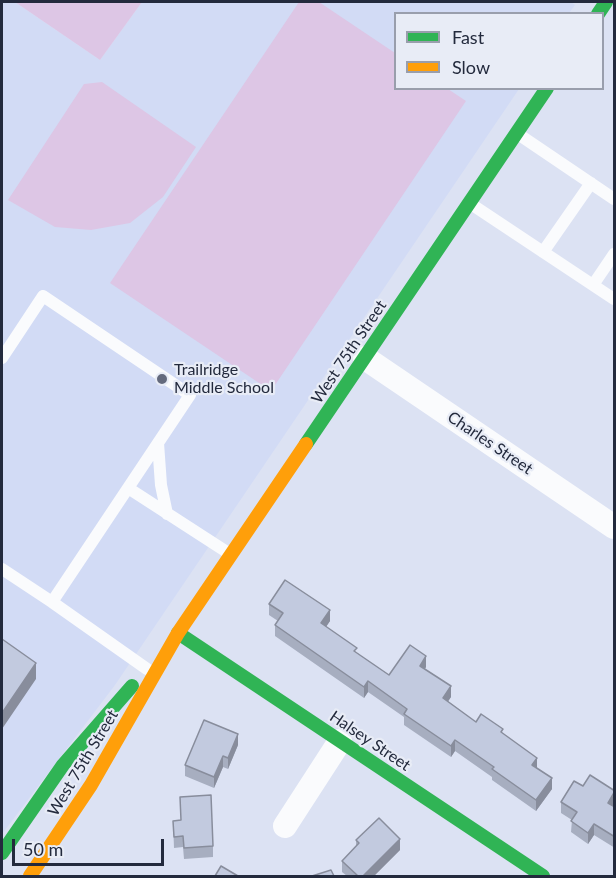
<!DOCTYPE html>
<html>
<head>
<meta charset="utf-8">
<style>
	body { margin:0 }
	#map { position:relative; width:616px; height:878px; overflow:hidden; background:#dce2f3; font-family:Lato,sans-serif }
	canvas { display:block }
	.frame { position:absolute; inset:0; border:3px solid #232a3d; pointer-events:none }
	.legend { position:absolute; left:394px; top:12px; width:210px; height:78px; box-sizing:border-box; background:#e8ecf6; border:2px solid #999eac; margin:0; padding:8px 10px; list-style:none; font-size:18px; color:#232a3d }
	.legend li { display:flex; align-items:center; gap:12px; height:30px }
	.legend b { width:30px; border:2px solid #999eac }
	.scale { position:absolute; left:12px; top:839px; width:152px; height:27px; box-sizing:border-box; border:3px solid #232a3d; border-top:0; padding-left:8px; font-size:18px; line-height:21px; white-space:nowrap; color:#232a3d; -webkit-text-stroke:4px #e8ecf6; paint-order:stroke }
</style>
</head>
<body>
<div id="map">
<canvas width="616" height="878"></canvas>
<div class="frame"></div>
<ul class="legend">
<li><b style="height:8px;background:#30b455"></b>Fast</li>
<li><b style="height:8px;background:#ff9f0a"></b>Slow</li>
</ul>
<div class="scale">50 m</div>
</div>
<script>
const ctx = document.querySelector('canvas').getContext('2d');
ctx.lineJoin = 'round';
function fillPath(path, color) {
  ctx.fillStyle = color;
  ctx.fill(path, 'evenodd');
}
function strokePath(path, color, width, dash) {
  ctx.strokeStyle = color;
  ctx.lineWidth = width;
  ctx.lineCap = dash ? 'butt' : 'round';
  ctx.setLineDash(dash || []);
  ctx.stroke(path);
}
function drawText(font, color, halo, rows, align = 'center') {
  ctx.font = font + ' Lato,sans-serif';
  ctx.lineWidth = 4.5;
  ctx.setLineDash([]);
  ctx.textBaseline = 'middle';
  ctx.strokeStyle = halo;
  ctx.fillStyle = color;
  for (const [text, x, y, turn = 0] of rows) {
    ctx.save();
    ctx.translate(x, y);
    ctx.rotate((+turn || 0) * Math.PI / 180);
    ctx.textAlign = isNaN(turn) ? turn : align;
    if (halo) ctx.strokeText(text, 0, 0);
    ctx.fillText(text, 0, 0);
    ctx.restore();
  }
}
fillPath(new Path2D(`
	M2 2H15L100 60 142 2H571L575 5 569 13 396 14V88L519 89 115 685 2 834Z`), '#d2dbf5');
fillPath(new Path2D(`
	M15 2H142L100 60Z
	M299 2H319L395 53 396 88 448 89 466 101 271 391 110 283Z
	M102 82 196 147 163 197 130 223 91 230 55 227 8 200 84 84Z`), '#ddc6e5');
strokePath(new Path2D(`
	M518 134 614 199
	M471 204 614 299
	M543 252 591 183
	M593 285 614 254
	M2 358 43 296 190 395 52 602 2 569
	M158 443 161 485 167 514
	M128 488 230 554
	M52 602 147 669`), '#fafbfd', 12);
strokePath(new Path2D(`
	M365 358 614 527
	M285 826 340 741`), '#fafbfd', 24);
strokePath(new Path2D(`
	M598 14 606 2
	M306 444 547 88
	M178 633 543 876
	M2 853 63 765 132 686`), '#30b455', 14);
strokePath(new Path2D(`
	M30 876 91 785 178 633 306 444`), '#ff9f0a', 14);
fillPath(new Path2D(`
	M269 604 330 621 326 627 357 653 389 675 426 667 425 669 451 697 448 701 476 722 503 733 537 768 552 789 536 811 492 780V777L455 751 451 757 404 725V717L368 692 364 698 275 636V625L278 621 269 615Z
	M238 745 228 769 223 767 214 788 185 776V765Z
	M615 791V804L613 806 615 807V848L594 835 588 844 571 832 572 820 561 813V802Z
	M180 797 213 846V857L184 859 183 847 174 848 173 821 181 820Z
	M356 840 400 850 374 876H347L342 872V861L356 846Z`), '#a7aec0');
fillPath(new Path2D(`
	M330 610V621L321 634V623Z
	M426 656V667L420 677V666Z
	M36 663V679L2 729V713Z
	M368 681V692L364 698V687Z
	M451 686V697L443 709V698Z
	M238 734V745L228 769V758Z
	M455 740V751L451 757V746Z
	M223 756V767L214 788V777Z
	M537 758V769L532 765Z
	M552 778V789L536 811V800Z
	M615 793V804L608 814V803Z
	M594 824V835L588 844V833Z
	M400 839V850L374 876H363Z`), '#888d9c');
const building = new Path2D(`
	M285 580 330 610 321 623 357 648 354 651 389 675 410 645 426 656 420 666 451 686 443 698 476 722 481 714 503 729 501 732 537 758 532 765 552 778 536 800 492 769 494 767 455 740 451 746 404 714 407 709 368 681 364 687 275 625 283 613 269 604Z
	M2 639 36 663 2 713Z
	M204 720 238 734 228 758 223 756 214 777 185 765Z
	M590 775 615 791 608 803 615 807V837L594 824 588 833 571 821 577 812 561 802 574 781 583 786Z
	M211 795 213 846 184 848 183 836 174 837 173 821 181 820 180 797Z
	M379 818 400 839 363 876H358L342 861 359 843 356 840Z
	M221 866 238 876H215Z
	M331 870 334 876H312Z`);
fillPath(building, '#c2cadf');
strokePath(building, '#888d9c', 1.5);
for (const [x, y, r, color] of [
	[162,379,6,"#646a7d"]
]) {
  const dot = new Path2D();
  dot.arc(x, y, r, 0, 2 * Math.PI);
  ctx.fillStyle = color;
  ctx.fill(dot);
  strokePath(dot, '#e8ecf6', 2);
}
drawText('16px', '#232a3d', '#e8ecf6', [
	["West 75th Street",349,352,-56],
	["Charles Street",490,443,34],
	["Halsey Street",370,741,34],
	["West 75th Street",83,763,-59]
]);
drawText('16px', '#232a3d', '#e8ecf6', [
	["Trailridge",174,370],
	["Middle School",174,388]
], 'left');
</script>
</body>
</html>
